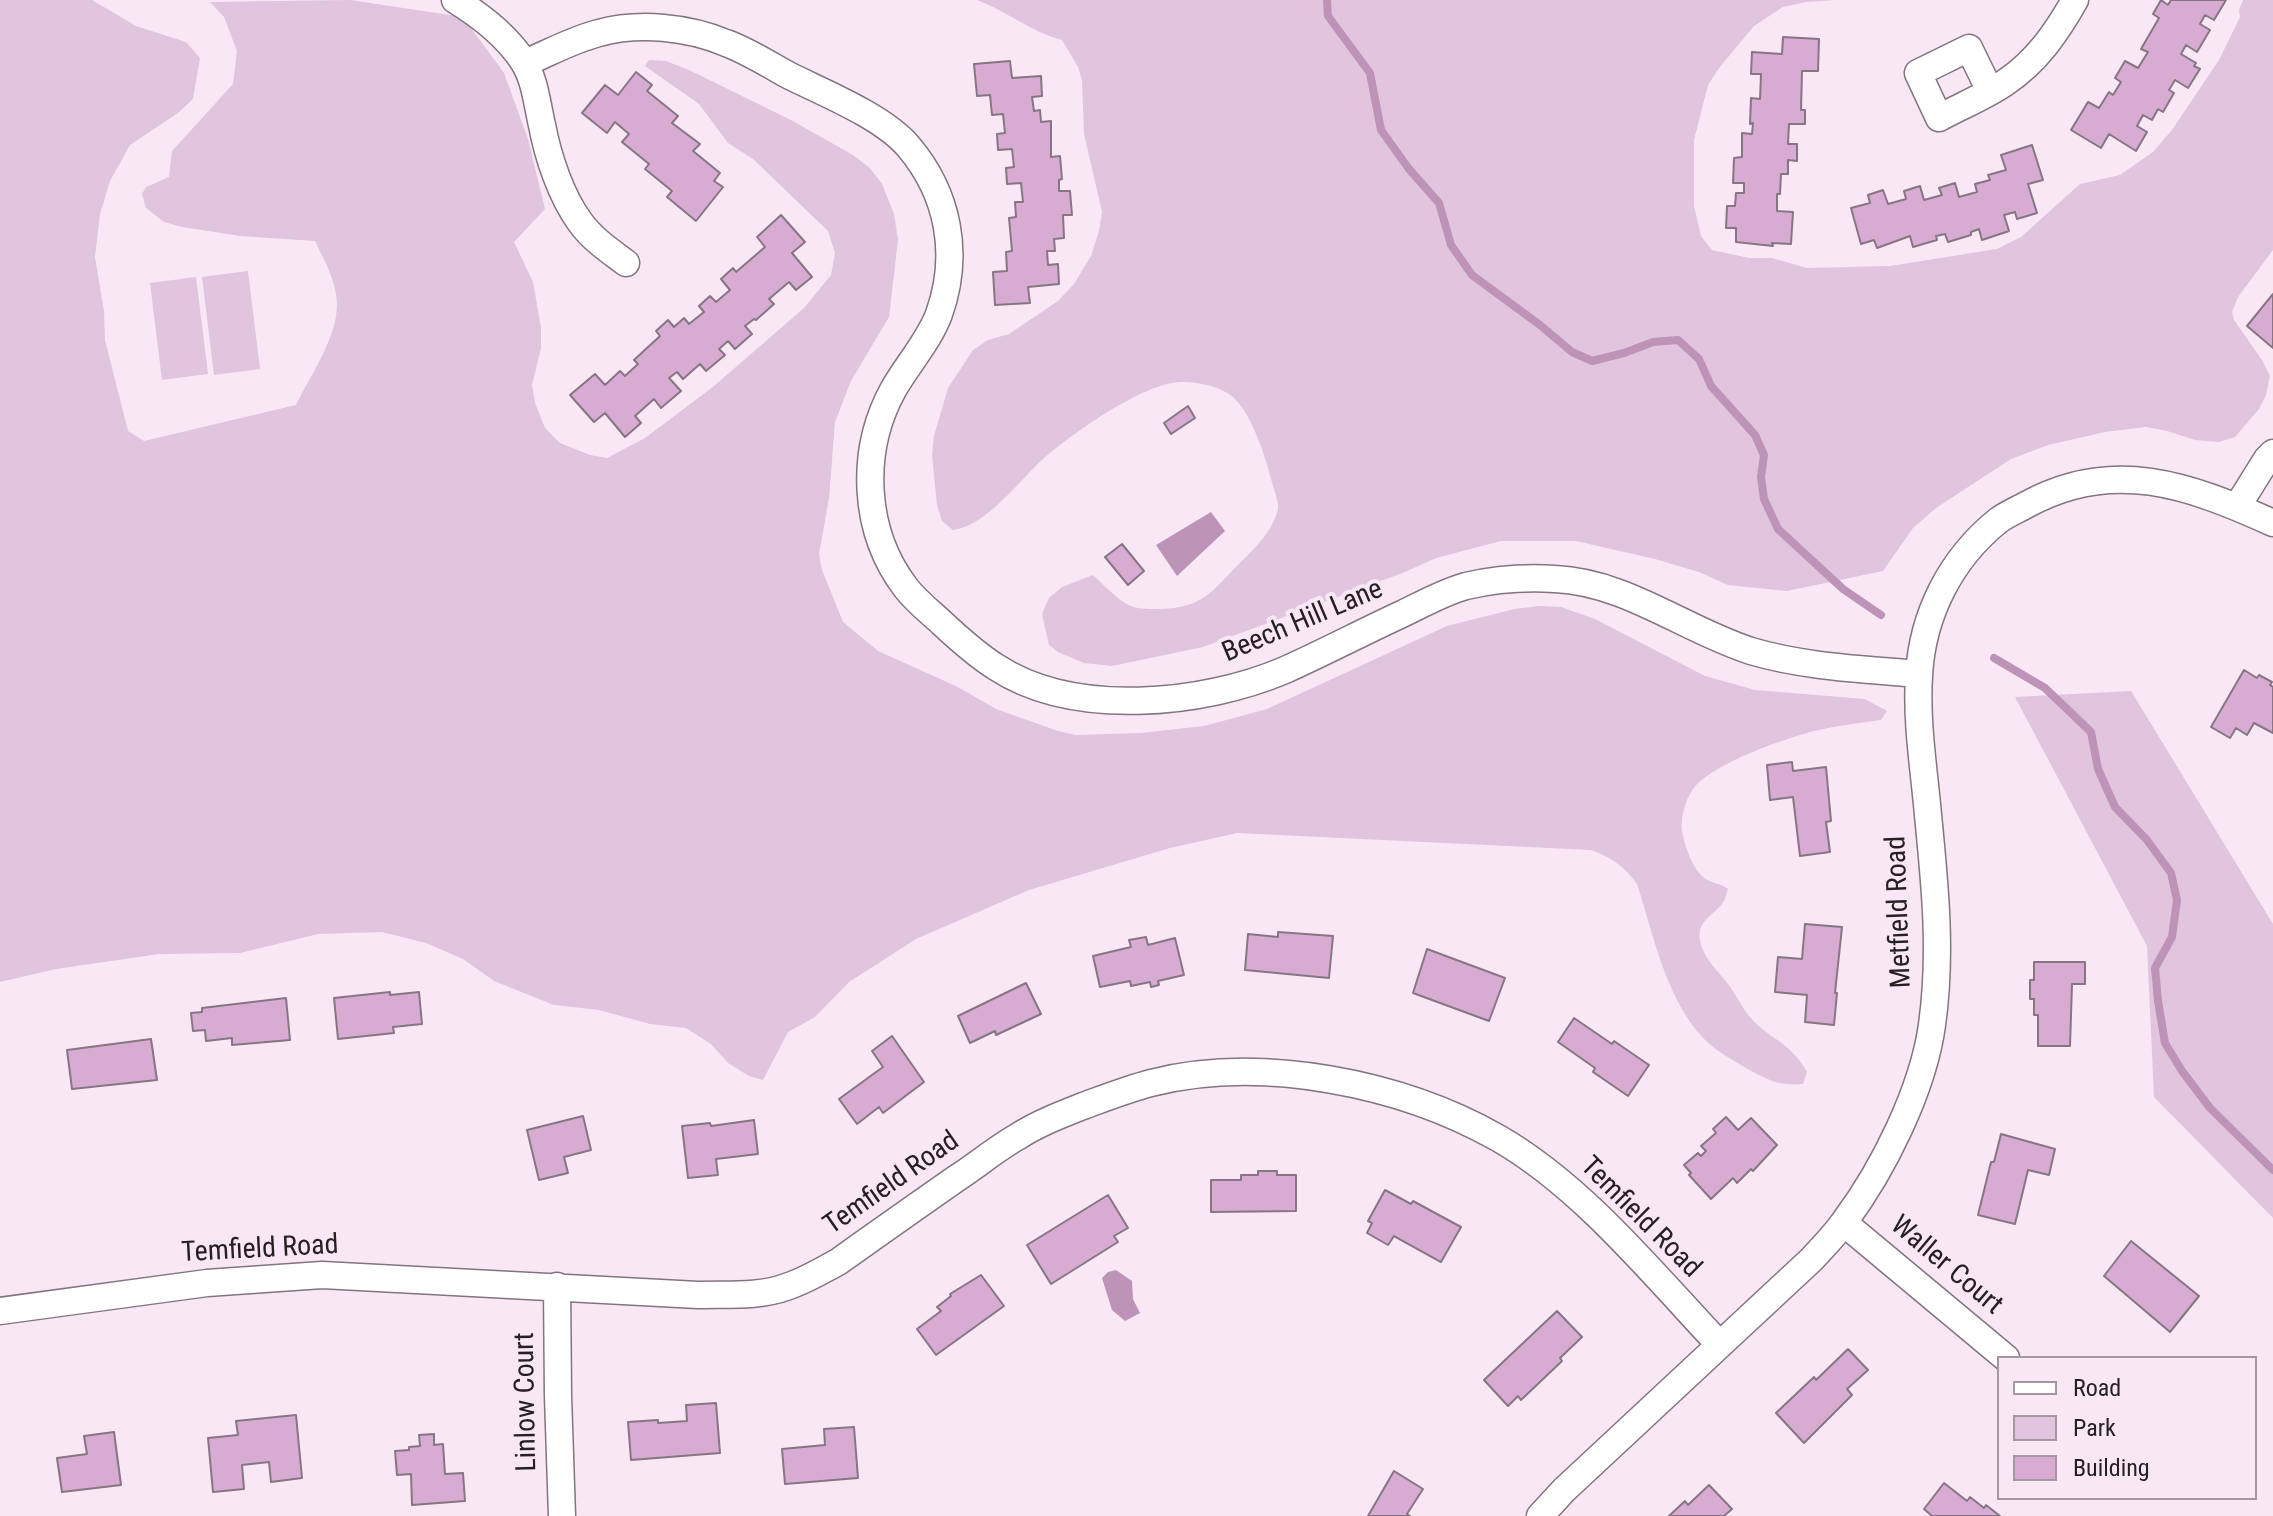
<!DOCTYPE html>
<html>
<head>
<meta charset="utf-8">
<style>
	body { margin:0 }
	#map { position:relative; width:2273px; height:1516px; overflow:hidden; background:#f9e7f6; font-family:"Roboto Condensed",sans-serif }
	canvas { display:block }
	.legend { position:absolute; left:1997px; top:1356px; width:260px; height:144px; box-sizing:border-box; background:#f9e7f6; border:2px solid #a597a2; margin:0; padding:10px 14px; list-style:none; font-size:24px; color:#262025 }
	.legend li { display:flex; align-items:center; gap:16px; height:40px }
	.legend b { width:40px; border:2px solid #a597a2 }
</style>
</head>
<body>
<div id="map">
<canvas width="2273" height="1516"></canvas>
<ul class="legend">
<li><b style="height:10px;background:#fff"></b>Road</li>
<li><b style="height:22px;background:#e1c4de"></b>Park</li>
<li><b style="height:22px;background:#d8acd2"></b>Building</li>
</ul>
</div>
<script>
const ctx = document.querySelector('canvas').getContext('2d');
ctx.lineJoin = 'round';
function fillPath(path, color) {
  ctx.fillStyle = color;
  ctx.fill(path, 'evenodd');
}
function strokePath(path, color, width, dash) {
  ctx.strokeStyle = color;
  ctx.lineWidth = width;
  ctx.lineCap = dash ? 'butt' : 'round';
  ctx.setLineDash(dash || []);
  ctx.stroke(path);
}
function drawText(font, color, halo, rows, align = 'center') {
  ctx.font = font + ' "Roboto Condensed",sans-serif';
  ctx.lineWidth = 8;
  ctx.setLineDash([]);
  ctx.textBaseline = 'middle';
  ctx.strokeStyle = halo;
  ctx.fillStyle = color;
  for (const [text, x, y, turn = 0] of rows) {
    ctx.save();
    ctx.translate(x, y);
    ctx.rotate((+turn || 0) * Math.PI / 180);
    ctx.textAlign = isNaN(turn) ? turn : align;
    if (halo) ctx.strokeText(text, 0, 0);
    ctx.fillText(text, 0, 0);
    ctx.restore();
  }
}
fillPath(new Path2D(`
	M0 0H92L136 26 186 42 200 58 193 99 178 113 130 145 110 181 100 214 95 257 104 311 105 340 128 431 144 441 296 405C311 374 343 330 336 294 333 275 323 258 315 241L240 236 182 227 164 222 146 208 142 194 146 187 169 177 172 151 233 84 237 51 224 17 210 2 350 0 463 17 504 73 528 139 545 209 514 242 533 282 541 328V348L532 385 535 403 545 428 560 443 590 455 607 458 645 438 714 386 804 308 831 275 835 253 828 231 753 159 728 143 699 104 645 66 649 60 666 61 689 70 791 120 853 155 870 168 882 184 894 214 898 240 889 317 851 381 835 422 829 498 819 554 822 570 843 622 878 651 958 687 996 709 1058 731 1076 735 1141 733 1204 726 1267 709 1447 626 1515 609 1538 606 1561 607 1595 619 1705 676 1755 690 1865 699 1887 711 1881 720C1859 723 1836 726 1814 731 1783 739 1712 764 1693 789 1684 802 1679 822 1683 836 1686 849 1694 872 1706 879 1713 884 1720 883 1728 889 1726 893 1726 898 1724 901 1718 911 1703 918 1700 930 1696 951 1717 970 1728 984 1736 994 1741 1006 1749 1016 1768 1039 1790 1041 1807 1072L1803 1084C1777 1086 1768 1080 1746 1068 1728 1057 1710 1048 1697 1031 1664 990 1653 933 1637 884 1625 867 1611 857 1591 850L1237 833 1170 848 1029 890 916 939 849 982 815 1017 788 1032 763 1080 749 1076 728 1063 711 1044 686 1028 650 1024 599 1010 554 1005 494 981 463 959 426 943 382 932 318 934 240 953 159 954 56 969 0 982Z
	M977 0H1836L1806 2 1783 7 1754 26 1719 68 1708 85 1694 140V206L1701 236 1712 250 1749 258H1772L1807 268 1890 266 1997 249 2021 237 2080 184 2120 175 2153 152 2172 130 2219 60 2240 17 2239 10 2243 0H2273V250L2238 297 2232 312 2234 320 2262 360 2270 376 2266 395 2259 409 2235 437 2219 442 2195 440 2167 431 2146 427 2105 432 2048 445 2011 459 1936 508 1913 528 1883 571 1787 591 1728 585 1699 572 1655 559 1576 541H1501L1436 558 1405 572 1203 647 1112 666 1084 663 1058 652 1049 645 1042 614 1049 598 1062 587 1093 575C1103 584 1114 596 1125 603 1136 610 1148 609 1160 609 1196 608 1208 597 1232 571 1249 553 1272 535 1278 509 1279 502 1275 493 1273 486 1266 459 1252 410 1229 394 1217 386 1198 382 1183 382 1145 381 1070 435 1042 460 1018 482 986 526 953 530L942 521 937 505 932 455 934 436 948 388 973 350 988 340 1009 334 1058 301 1074 284 1091 256 1099 231 1102 212 1084 134 1082 80 1078 67 1062 40C1032 32 1006 11 977 0Z
	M248 271 260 369 214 375 202 277Z
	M196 277 208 374 162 380 150 283Z
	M2131 691 2273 924V1218L2154 1097 2147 946 2015 697Z`), '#e1c4de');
fillPath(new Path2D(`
	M1211 512 1225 531 1177 576 1156 545Z
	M1116 1270 1132 1281 1133 1299 1140 1313 1125 1321 1112 1310 1102 1278 1108 1272Z`), '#bd93b8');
strokePath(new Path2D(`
	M1327 0 1328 16 1370 73 1381 130 1409 169 1439 203 1451 245 1472 275 1540 325 1572 352 1592 361 1624 353 1653 342 1678 340 1699 359 1711 386 1755 435 1764 455 1761 477 1764 499 1778 529 1843 589 1881 615
	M1994 658 2045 688 2091 732 2098 769 2115 807 2147 840 2171 873 2177 900 2172 937 2155 968 2158 1001 2165 1043 2182 1071 2210 1108 2273 1170`), '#bd93b8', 8);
const building = new Path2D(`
	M2161 0 2168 5 2171 0H2226L2214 20 2205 15 2200 24 2210 30 2197 52 2186 45 2181 54 2196 63 2194 66 2200 69 2188 88 2175 80 2169 90 2174 93 2163 112 2158 109 2152 120 2143 115 2137 126 2147 132 2136 151 2109 134 2101 148 2071 130 2088 102 2099 108 2109 92 2113 95 2121 82 2115 78 2125 61 2138 68 2148 52 2141 49 2159 18 2153 14Z
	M1783 37 1819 39 1818 71H1802L1801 110H1805V124H1789L1788 144H1797V161L1788 160V174H1781L1780 194H1777V211L1793 212 1791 244 1772 243 1773 246 1736 242V228H1726L1727 206H1735L1736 193H1744V183H1733L1734 158 1742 157V133L1752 134 1753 123 1750 124 1751 98 1760 99 1761 74H1751L1752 52 1782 54Z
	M1010 61 1012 78 1041 76 1042 96 1032 97 1034 111 1040 110 1041 122 1051 121V157L1060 156 1062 179 1059 180V191H1070L1072 215H1063L1064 238 1054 239 1055 251H1047L1048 265 1058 264 1059 284 1028 287 1030 303 995 305 993 272 1007 271 1006 252 1012 251 1009 218 1016 217 1015 202H1023L1021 183 1007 184 1006 168 1014 167 1012 149 998 150 997 134 1005 133 1003 114 992 115 990 95 977 96 974 64Z
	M636 72 652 85 647 91 678 116 672 123 700 144 693 151 720 173 714 181 723 187 696 221 667 197 672 191 645 169 649 164 622 142 629 134 615 122 607 133 582 113 605 85 618 95Z
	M2032 145 2043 180 2028 184 2037 213 2017 219 2015 212 2004 215 2009 231 1982 240 1979 229 1971 232V235L1948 242 1945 234 1936 236 1937 240 1913 247 1910 236 1877 248 1874 240 1861 244 1851 208 1870 203 1868 195 1883 190 1888 204 1906 199 1904 191 1920 186 1924 200 1942 195 1939 188 1955 183 1959 197 1977 192 1975 184 1990 180 1988 175 2006 170 2001 155Z
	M781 215 805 242 792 253 812 277 796 290 789 282 769 299 774 304 756 320 754 319 745 326 752 334 735 349 728 341 719 349 725 355 706 371 700 364 683 379 677 372 669 378 681 391 661 408 654 399 635 416 641 423 625 437 605 413 594 422 570 395 595 374 605 385 620 371 625 376 638 364 634 360 660 336 656 331 668 320 674 327 684 318 689 324 704 312 699 306 710 296 716 302 730 290 721 279 733 268 736 272 765 247 757 237Z
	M2273 294V348L2247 326Z
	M1188 406 1195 418 1171 434 1164 423Z
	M1122 544 1144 571 1128 585 1105 557Z
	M2244 670 2257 678 2259 675 2272 682 2270 685 2273 687V733L2254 723 2247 735 2236 728 2230 738 2211 727Z
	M1792 762 1793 771 1826 767 1831 821 1826 822 1830 852 1800 856 1793 797 1770 800 1767 765Z
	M1805 924 1842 927 1835 993H1837L1834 1025 1805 1022 1807 995 1775 992 1778 957 1802 959Z
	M1278 932 1333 936 1329 978 1245 970 1248 934 1278 937Z
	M1146 937 1148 945 1175 938 1184 975 1158 981 1159 985 1151 987 1150 982 1131 986 1130 981 1100 987 1093 956 1131 947 1129 940Z
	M1427 949 1505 978 1489 1021 1413 993Z
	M2034 962H2085V984H2072L2070 1046H2038V1015H2034V999H2030V980H2034Z
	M1026 983 1041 1014 996 1035 995 1031 970 1043 958 1016Z
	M390 992V995L419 992 422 1024 393 1027 394 1033 338 1039 334 998Z
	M286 998 290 1040 232 1045V1038L206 1041 205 1030 193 1031 191 1013 202 1012V1008Z
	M1574 1018 1612 1044 1614 1041 1649 1065 1628 1096 1593 1072 1595 1068 1558 1042Z
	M892 1036 924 1082 883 1113 879 1107 857 1124 839 1099 883 1067 872 1051Z
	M151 1039 157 1080 72 1089 67 1050Z
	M583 1116 591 1150 564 1157 568 1173 539 1180 527 1130Z
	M1726 1117 1738 1130 1751 1118 1777 1145 1753 1171 1751 1169 1737 1183 1733 1178 1711 1199 1689 1175 1691 1173 1684 1165 1698 1153 1701 1156 1706 1151 1701 1146 1716 1133 1713 1129Z
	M754 1120 758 1154 716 1159 718 1175 688 1178 682 1126 710 1123 711 1126Z
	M2001 1134 2055 1149 2049 1175 2028 1170 2015 1224 1978 1215 1991 1162H1994Z
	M1258 1171H1277V1175H1296V1211L1211 1212V1180H1241V1175H1258Z
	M1385 1190 1411 1204 1413 1201 1461 1227 1441 1262 1394 1236 1388 1245 1367 1233 1372 1223 1368 1221Z
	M1108 1195 1128 1228 1114 1236 1118 1242 1051 1284 1027 1245Z
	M2131 1241 2199 1296 2170 1332 2104 1276Z
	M981 1275 1004 1306 936 1355 917 1329 941 1311 937 1307 951 1296 950 1294Z
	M1557 1311 1582 1337 1560 1358 1562 1361 1521 1400 1518 1396 1508 1406 1484 1380Z
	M1848 1349 1868 1370 1847 1389 1852 1395 1804 1443 1776 1413 1814 1377 1816 1380Z
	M716 1403 720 1453 631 1460 628 1422 658 1420V1423L687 1421 686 1405Z
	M296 1415 302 1478 271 1482 269 1462 242 1465 244 1489 213 1492 208 1438 238 1435 236 1421Z
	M854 1427 858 1478 785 1484 782 1449 825 1445 824 1429Z
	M114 1432 121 1485 62 1492 57 1458 87 1454 84 1436Z
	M434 1434V1445L443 1444 445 1474 463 1473 465 1501 412 1505 411 1474 397 1475 395 1451 409 1450V1447L420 1446 419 1435Z
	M1394 1471 1423 1489 1407 1514 1410 1516H1368Z
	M1944 1483 1967 1501 1970 1497 1984 1508 1986 1505 2000 1516H1932L1924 1509Z
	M1709 1485 1732 1509 1724 1516H1669L1685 1501 1688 1505Z`);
fillPath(building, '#d8acd2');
strokePath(building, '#867684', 2);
const minor = new Path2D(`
	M455 0C481 16 506 35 523 61 535 79 537 104 542 125 548 157 561 196 580 222 592 239 610 251 626 263
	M525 63C549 53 574 39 599 33 639 22 688 27 726 43 748 51 768 64 788 75 824 93 882 116 908 146 949 194 960 255 939 314 929 341 907 365 893 390 859 452 863 532 906 588 916 601 930 612 942 623 958 638 977 655 996 667 1074 718 1203 705 1285 670 1325 652 1363 632 1402 614 1423 604 1444 592 1466 586 1496 579 1525 577 1555 579 1626 582 1685 630 1751 651 1805 667 1863 669 1919 674
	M1990 91 1969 48 1918 73 1939 118C1961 106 1986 96 2006 82 2037 61 2057 32 2075 0
	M2237 507 2267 459 2273 453
	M1844 1223 2006 1358
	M557 1286 558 1396 562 1516
	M0 1311 207 1283 322 1275 698 1295C727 1294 759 1297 786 1287 805 1281 821 1271 838 1262 877 1234 917 1206 957 1178 977 1165 996 1149 1017 1137 1037 1124 1060 1115 1083 1106 1105 1098 1128 1089 1151 1083 1261 1055 1401 1083 1498 1138 1582 1186 1653 1274 1719 1344
	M1540 1516 1564 1490 1812 1259C1823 1247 1835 1235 1844 1222 1883 1170 1923 1090 1932 1025 1942 954 1935 885 1928 815 1924 769 1916 722 1919 676 1922 615 1951 558 1999 520 2007 514 2017 510 2026 505 2112 457 2189 485 2273 523`);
strokePath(minor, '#837481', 29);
strokePath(minor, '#fff', 26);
drawText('28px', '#262025', '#f9e7f6', [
	["Beech Hill Lane",1303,622,-23],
	["Metfield Road",1900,912,-92],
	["Temfield Road",892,1184,-35],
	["Temfield Road",1640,1218,45],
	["Temfield Road",260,1250,-3],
	["Waller Court",1946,1266,40],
	["Linlow Court",527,1402,-91]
]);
</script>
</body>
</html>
